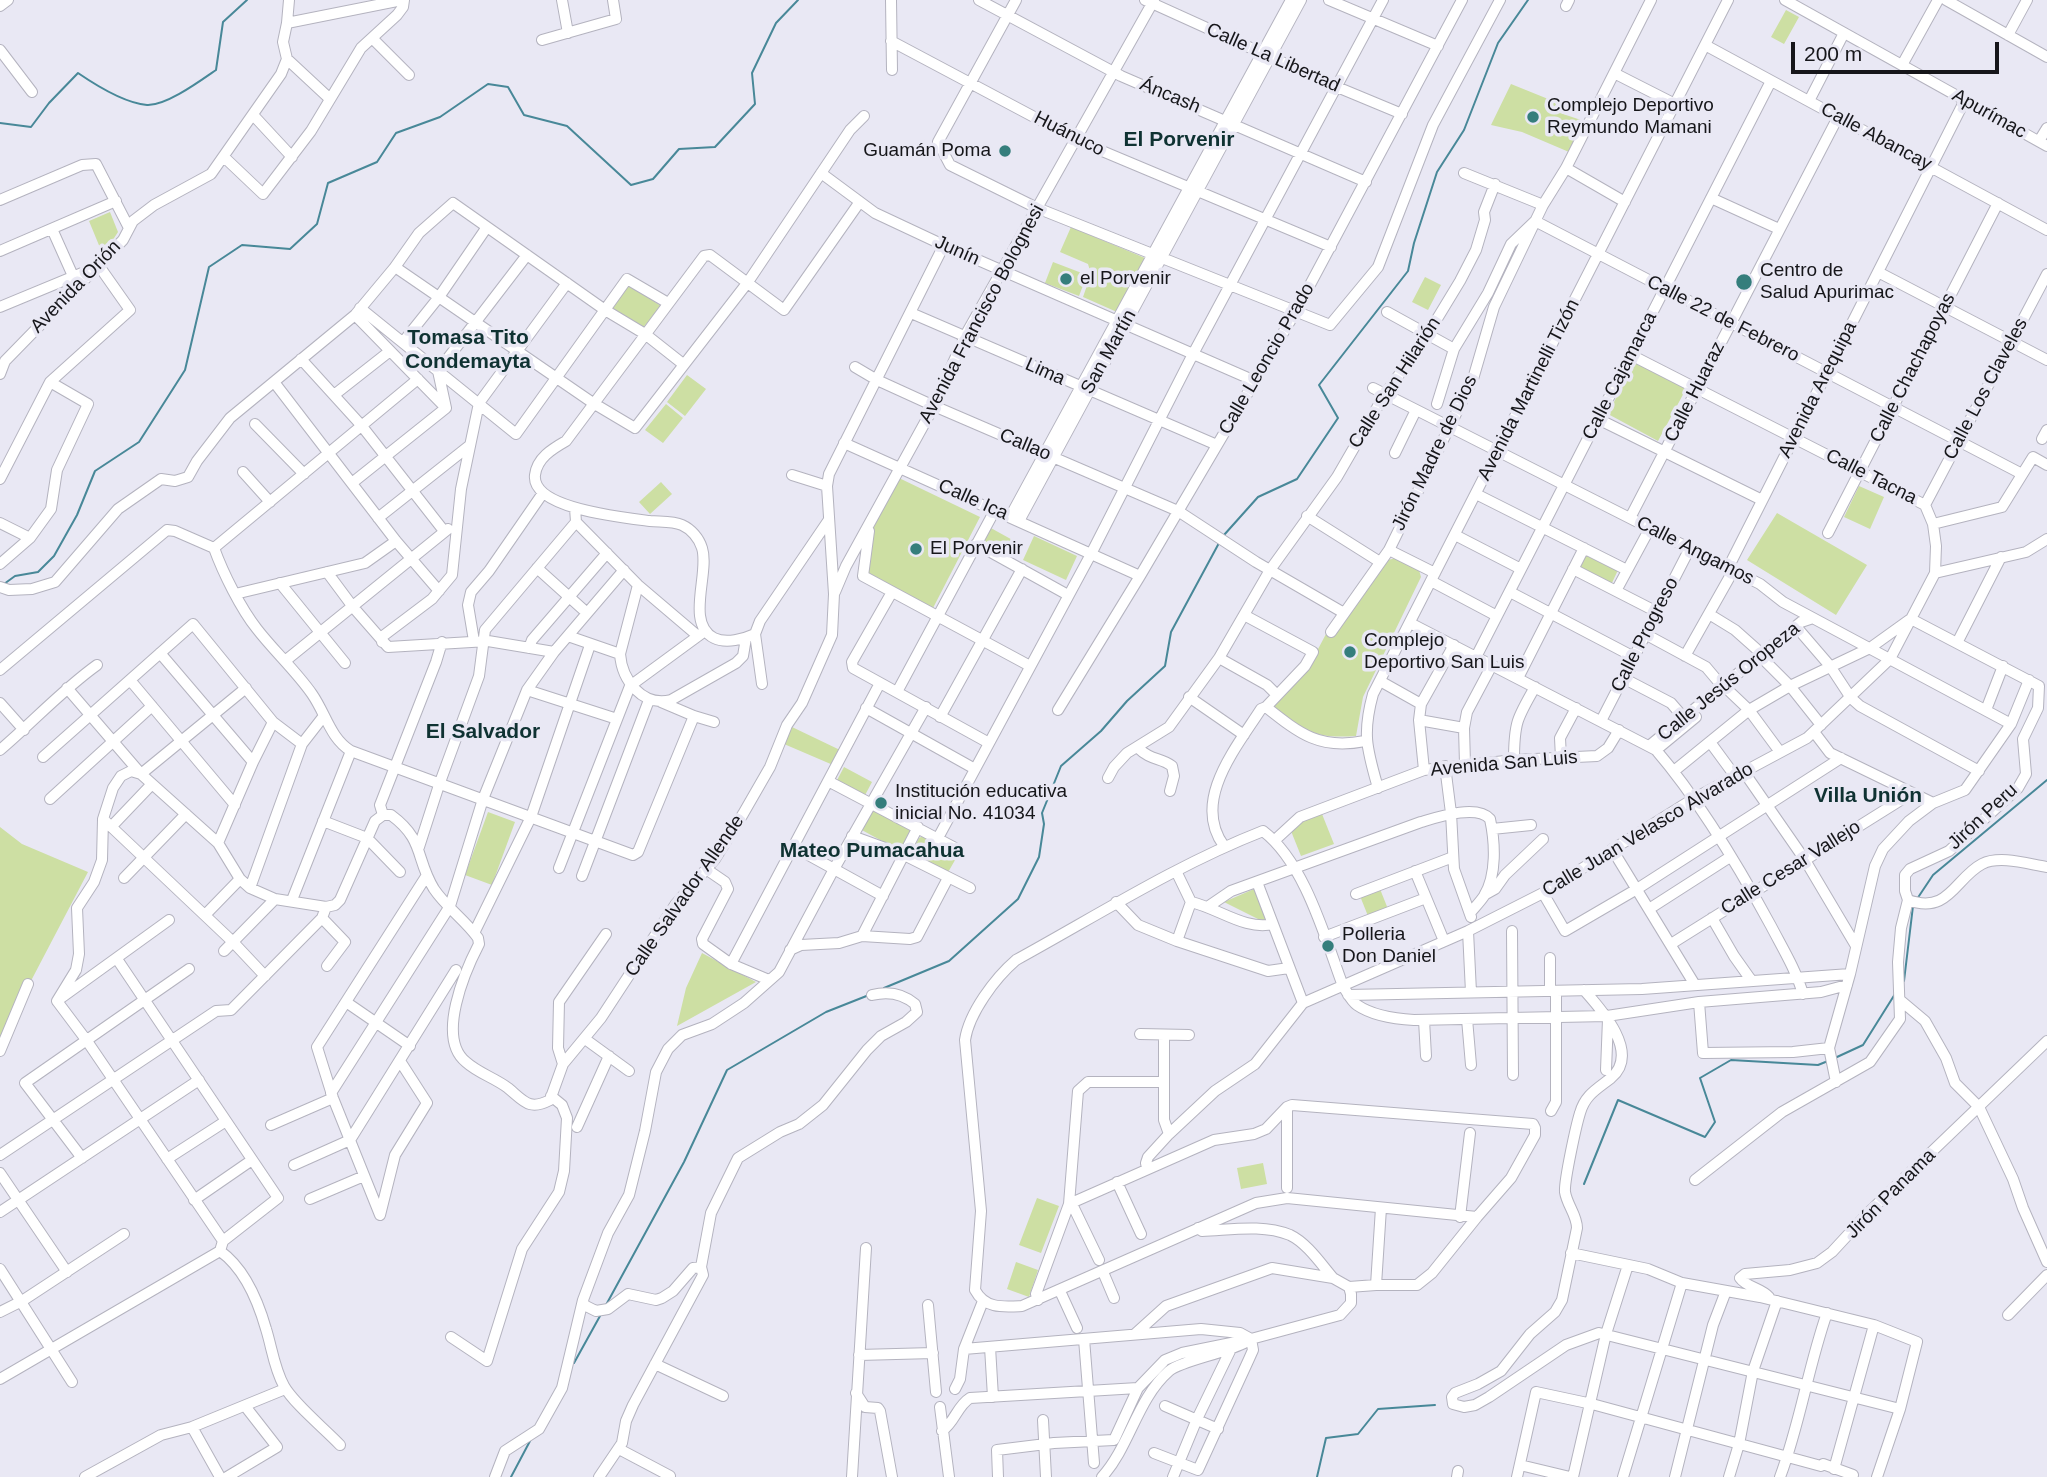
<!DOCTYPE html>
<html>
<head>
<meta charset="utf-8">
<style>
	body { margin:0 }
	#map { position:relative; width:2047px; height:1477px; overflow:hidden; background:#e9e8f4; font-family:Arial,sans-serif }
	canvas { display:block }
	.scale { position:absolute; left:1791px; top:42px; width:208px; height:32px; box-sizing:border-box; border:4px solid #16161a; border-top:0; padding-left:9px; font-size:21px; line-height:24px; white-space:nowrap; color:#16161a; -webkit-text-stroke:5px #e9e8f4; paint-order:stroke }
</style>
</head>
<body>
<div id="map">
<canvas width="2047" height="1477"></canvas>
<div class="scale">200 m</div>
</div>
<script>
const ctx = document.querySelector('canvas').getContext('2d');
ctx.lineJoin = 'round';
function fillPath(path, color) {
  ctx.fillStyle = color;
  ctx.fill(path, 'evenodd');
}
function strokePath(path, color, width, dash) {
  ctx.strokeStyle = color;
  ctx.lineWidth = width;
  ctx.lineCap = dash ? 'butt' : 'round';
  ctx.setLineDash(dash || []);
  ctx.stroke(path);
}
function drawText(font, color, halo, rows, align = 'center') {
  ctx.font = font + ' Arial,sans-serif';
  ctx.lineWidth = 7;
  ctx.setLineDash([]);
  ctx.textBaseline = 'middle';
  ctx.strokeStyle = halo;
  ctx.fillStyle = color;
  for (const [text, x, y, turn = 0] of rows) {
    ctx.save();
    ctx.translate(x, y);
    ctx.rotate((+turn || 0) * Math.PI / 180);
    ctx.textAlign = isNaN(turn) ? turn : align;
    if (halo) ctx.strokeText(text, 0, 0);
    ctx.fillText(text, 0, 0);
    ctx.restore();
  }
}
fillPath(new Path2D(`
	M1786 10 1799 17 1784 44 1771 37Z
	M1511 84 1563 105 1560 113 1584 121 1569 152 1522 132 1491 125Z
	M110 212 118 232 103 255 89 221Z
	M1071 227 1145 258 1117 312 1083 297 1091 274 1088 264 1060 252Z
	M1053 262 1087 275 1079 296 1045 283Z
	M1425 277 1441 285 1428 310 1412 302Z
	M628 284 661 306 642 329 609 308Z
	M1634 362 1686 389 1658 441 1608 414Z
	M687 375 706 389 685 416 667 402Z
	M666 404 683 418 663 443 645 430Z
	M899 478 980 517 933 608 866 573 872 525Z
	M661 482 672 494 650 514 639 502Z
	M1859 486 1884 497 1870 529 1844 517Z
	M1777 513 1867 565 1836 615 1747 560Z
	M989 527 1018 543 1010 557 981 542Z
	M1034 536 1077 556 1066 580 1023 560Z
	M1585 553 1618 570 1611 585 1580 567Z
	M1396 558 1419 570 1421 577 1363 697 1356 736C1315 739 1305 731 1273 707L1308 668 1326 634 1332 637 1388 560Z
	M792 727 840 750 833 765 784 744Z
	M844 767 872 782 863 799 835 784Z
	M871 809 913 832 902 852 860 829Z
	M488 812 515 822 492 885 465 875Z
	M1322 814 1334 844 1301 856 1289 826Z
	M0 827 22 844 88 872 0 1040Z
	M923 836 958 855 947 874 913 856 912 852 919 838Z
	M1254 889 1268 920 1264 922 1224 902Z
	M1380 889 1388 909 1368 916 1360 896Z
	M702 953 756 982 677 1026 686 988Z
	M1263 1163 1267 1184 1241 1189 1237 1168Z
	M1037 1198 1059 1206 1041 1253 1019 1245Z
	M1016 1262 1038 1270 1029 1297 1007 1289Z`), '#cddfa3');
strokePath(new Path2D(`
	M0 123 31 127 49 103 78 73C97 86 124 103 147 105 166 106 200 81 216 70L223 22 247 0
	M1224 535 1258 497 1297 479 1338 418 1319 385 1408 271 1414 243 1437 172 1464 130 1498 43 1528 0
	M4 584 15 576 38 572 54 556 77 515 95 471 139 442 185 370 209 267 242 245 290 249 317 224 328 183 377 162 396 133 440 117 488 84 508 87 524 115 567 126 631 185 653 179 679 149 715 147 755 104 752 73 776 23 798 0
	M1917 899 1933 875 2047 780
	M1904 981 1913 906
	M884 988 949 961 1018 899 1039 857 1044 824 1042 813 1061 766 1101 731 1127 701 1165 666 1171 632 1219 543
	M1837 1057 1863 1045 1895 994
	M1584 1184 1618 1100 1705 1137 1715 1122 1700 1078 1731 1060 1818 1065 1828 1061
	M606 1305 684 1162 727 1070 826 1012 869 995
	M574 1363 600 1316
	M511 1477 530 1441
	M1317 1477 1326 1438 1358 1434 1378 1409 1435 1405`), '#488898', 2);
const minor = new Path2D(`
	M562 0 568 33
	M891 0 892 70
	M979 0 1121 76 1366 182
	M1016 0 938 142 950 165 1037 208 1330 325 1378 267 1433 125 1500 0
	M1145 0 1337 87 1402 114
	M1329 0 1438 46
	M1785 0 2047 146
	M1946 0 2047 57
	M0 6 8 0
	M1566 6 1569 0
	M287 23 402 0
	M2008 35 2027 0
	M372 38 409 75
	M542 40 616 19 613 0
	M891 41 1083 143 1331 247
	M1705 45 2047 230
	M0 50 32 92
	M287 59 330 99
	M1902 65 1938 0
	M1614 73 1675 104
	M1809 101 1844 33
	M254 116 292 157
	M2039 141 2047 128
	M224 157 263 194 311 131 361 48 397 15 403 7 404 0
	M1566 168 1625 202
	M821 173 875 213 939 243 1255 381
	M1464 173 1543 205
	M1711 198 1779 229
	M0 200 82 165 96 164 129 228
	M52 229 73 276
	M0 251 116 201
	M395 267 593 403 635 428 748 282 850 130 864 116
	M1878 272 2047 360
	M0 307 94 268
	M360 308 516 434 627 279 668 303
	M1387 312 1454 349
	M911 313 1217 445
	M355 315 446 408
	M403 342 439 297 487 227
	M1631 355 1925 505
	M301 359 361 425 444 531
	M855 367 877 380 934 406 1178 511 1256 562 1344 613
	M0 374 5 361 123 240 133 221 154 205 211 174 281 74 287 59 283 42 287 23 289 0
	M274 382 396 541 439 591
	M1373 388 1760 584 1783 602 2011 724
	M334 395 390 351
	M1437 404 1454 349 1488 293 1511 244 1535 221 2022 474
	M1598 419 1762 500
	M255 424 304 474
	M2042 439 2047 430
	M844 443 1140 576
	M1395 453 1416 410
	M243 472 270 502
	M792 475 827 486
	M0 479 50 382 130 310 99 266
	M352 483 446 408 438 371 527 255
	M1476 494 1627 570
	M1925 505 2047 274
	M1307 516 1380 562
	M1010 517 1291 0
	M378 518 469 446
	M1630 518 1838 117
	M1019 521 1301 0
	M576 522 638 585 698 636
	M0 523 30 538
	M1933 524 2002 507 2033 457 2047 465
	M869 531 863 576 1030 666
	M1828 533 1998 203
	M1455 535 1521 569
	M976 544 1068 595
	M214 548 418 379
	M1389 550 1435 573
	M0 564 30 538 51 509 57 470 88 404 50 382
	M537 568 587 613
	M1728 568 1965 100
	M1573 569 1657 612
	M327 572 353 607 388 647 488 641 554 652
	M1935 573 2026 552 2047 539
	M1431 581 1497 616
	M280 583 345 663
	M638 585 620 654C622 680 642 707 671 700L736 663 743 656 746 638
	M0 587 9 590 32 589 55 582 118 509 161 479 175 481 188 477 197 461 230 418 355 315 395 267 419 233 453 203 605 310 645 334 683 364
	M1616 591 1650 528
	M835 592 846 566 934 406 965 336 1154 0
	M892 592 852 662 853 668 989 743
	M1510 592 1634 657
	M235 594 365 563 396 541
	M1709 614 1735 630 1762 654
	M1911 619 2039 686 2038 708 2023 739 2026 774 2018 788 1949 851 1910 869 1905 875V891L1908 900C1949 915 1955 878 1982 864 2000 855 2028 864 2047 867
	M1410 623 1656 750C1699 800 1740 869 1771 926 1783 949 1796 970 1803 994
	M1799 630 1830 666 1851 698 1860 706 1979 771
	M1331 632 1389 550 1473 379 1494 307 1543 205 1566 168 1651 0
	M755 634C744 639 726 644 714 638 685 623 710 573 702 548 699 538 691 529 682 525 673 521 660 522 650 521 626 518 531 509 535 475 537 458 552 449 566 441L704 256 710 255 784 310 859 203
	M1645 634 1706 667 1722 686
	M568 636 620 654
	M474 641 468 605 471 592 489 571 543 493
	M382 642 383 636 432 599 452 575 461 489 479 403 567 283
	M1957 643 2001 557
	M529 648 532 640 607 553
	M160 653 253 762
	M1685 656 1733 571
	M1476 657 1771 81
	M1219 658 1267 685 1277 695
	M1764 660 1790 686 1821 725
	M285 661 448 529
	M0 670 167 530 175 531 214 548C223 573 241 609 257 629 274 651 296 671 312 694 326 714 330 738 351 751L633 855 638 852 694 716
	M1518 678 1584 548
	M1623 678 1671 703 1684 718
	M130 680 235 805
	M1380 681 1421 704
	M762 684 755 634 760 621 828 521
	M67 688 141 774 246 688
	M527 690 617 719
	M1728 690 1749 710 1780 752
	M897 692 995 510
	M1189 697 1244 735
	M661 702 694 716 714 722
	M0 703 24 730
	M1266 707C1300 734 1320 750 1365 741
	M866 708 975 769
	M1058 710 1140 576 1296 311 1462 0
	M1986 710 2003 666
	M940 717 1022 569
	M1419 720 1464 728
	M1601 721 1690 548
	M1814 732 1830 753 1933 803
	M1710 742 1735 776
	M1649 746 1801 622 1813 618
	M1137 747C1151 761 1160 757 1172 766L1174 776 1170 791
	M0 750C33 722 62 690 97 665
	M1656 750 1696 717
	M43 757 193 624 273 722 302 744
	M1561 758 1560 738 1576 708
	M1514 760C1514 723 1517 718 1535 687
	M1465 764 1464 728 1467 712 1492 665
	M1445 766 1451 813 1454 869 1471 917
	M1424 770 1419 720 1421 704 1454 645
	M1674 771 1749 710 1790 686 1870 648 1909 620
	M1744 772 1805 860 1856 946
	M1108 778 1114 767 1127 753 1169 727 1219 658 1270 570 1337 477 1385 394 1423 342 1460 281 1476 250 1485 220 1484 212 1495 184
	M828 781 959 850
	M1378 788C1367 749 1362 734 1373 694L1728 0
	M50 799 152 706
	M383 815 380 805 436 662 442 642
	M103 819 233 942 265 976
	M323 821 367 838 400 872
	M111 827 152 784
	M1492 829 1531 825
	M852 836 904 855 970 888
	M938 838 1091 554 1193 354 1383 0
	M1275 840 1300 817 1424 770 1514 760 1597 756 1608 748 1619 730
	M218 843 253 762 273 722
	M1224 846C1191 801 1236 748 1261 709L1266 707 1305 666 1313 652 1244 615
	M419 847 439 785 479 676 485 630 576 522 575 508
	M794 847 883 896
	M1612 849 1695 985
	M559 868 630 686 705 631
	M706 869 725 882 728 889 702 939 703 944 731 964 769 980
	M1176 871 1191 902 1177 941
	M1415 871 1444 941
	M582 876 649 700
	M124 878 186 814
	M1257 882 1303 1003
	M250 888 302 744 323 717
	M1543 893 1565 931 1637 889 1841 758
	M1356 894 1453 857
	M1486 894 1495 889 1505 875 1543 839
	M292 900 351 751
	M1116 902 1138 925 1177 941 1268 971 1289 968
	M1191 902C1218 908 1246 931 1273 924
	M1209 906 1231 891 1421 822C1438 817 1477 804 1490 819 1495 842 1497 875 1484 896 1480 902 1475 907 1470 913
	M1649 909 1730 857
	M205 915 240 879
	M322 918 345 942 327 966
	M1712 918 1734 956 1751 980
	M1468 931 1471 992
	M1512 931 1513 1075
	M474 933 531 817 590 645
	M862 936 918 827
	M1324 937 1426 898
	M1671 944 1912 793
	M790 950 801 945 839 943 862 936 910 939 917 937 948 878
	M224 951 275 899
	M1550 958V991
	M731 964 880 683
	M1584 990C1601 1009 1641 1053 1611 1078 1597 1089 1585 1095 1580 1113 1576 1126 1564 1181 1565 1192 1567 1205 1577 1215 1577 1228L1562 1300 1555 1312 1530 1334 1501 1371 1478 1384 1455 1393 1452 1397 1453 1404 1464 1407 1475 1405 1489 1397 1566 1345 1599 1333 1900 1409
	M1348 995 1642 989 1850 974
	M61 998 169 920
	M1900 1000 1925 1021 1946 1058 1955 1083 1979 1107 2013 1179 2023 1208 2047 1262
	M57 1001 76 970 79 954 77 908 94 882 102 860 103 819 113 788 121 776 131 771 141 774 218 843 240 879 250 888 275 899 326 907 335 905 340 900 375 821 383 815H391C425 840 415 858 434 889 446 907 465 920 478 938L479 944C465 971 436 1038 466 1062 478 1073 495 1078 508 1088 524 1101 529 1111 550 1100L563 1064 601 1018 675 905 715 859 743 814 770 767 787 725 802 703 832 635 834 594 827 486 829 474 944 245
	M57 1001 87 1041 223 1241
	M346 1002 410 1046
	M1699 1002 1703 1053 1793 1052 1829 1048
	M1467 1019 1471 1065
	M1424 1020 1426 1056
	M1140 1034 1189 1035
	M1164 1035V1120L1169 1134
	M585 1039 629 1071
	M0 1051 28 984
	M563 1064 558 1048 559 1002 606 934
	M1606 1070 1608 1019
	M1836 1082 1829 1048 1850 974 1875 866 1883 849 1909 821 1933 803 1965 790 2011 724 2029 680
	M331 1093 450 906 483 799 527 690 554 652 624 570
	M1551 1111 1556 1102V991
	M271 1125 333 1098
	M577 1127 609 1056
	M0 1155 216 1011 231 1010 322 918 326 907
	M82 1158 25 1083 189 969
	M167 1159 226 1121
	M294 1165 350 1140 456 970
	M1147 1168 1146 1163 1148 1157 1169 1134 1215 1091 1255 1064 1303 1003 1468 931 1543 893 1693 799 1807 738 1890 659 1935 573 1936 546 1933 524 1925 505
	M0 1173 67 1272
	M1695 1180 1782 1112 1870 1062 1900 1019 1898 962 1901 928 1908 900
	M1117 1182 1141 1234
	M1287 1188V1107
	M310 1199 364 1176
	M194 1200 252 1160
	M1071 1202 1099 1260
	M1069 1204 1214 1140 1254 1134 1266 1129 1287 1107 1292 1105 1533 1124 1535 1128V1135L1511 1178 1477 1217 1287 1198 1256 1203 1022 1306C1003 1307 985 1309 975 1290L981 1211 965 1040C969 1013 995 978 1016 960 1098 915 1176 865 1263 831 1305 863 1325 938 1343 986 1347 992 1351 1001 1357 1005 1373 1016 1396 1019 1414 1020L1607 1016 1699 1002 1821 992 1847 985
	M0 1212 199 1080
	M380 1215 333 1098 317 1047 427 875
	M380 1215 395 1155 427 1103 400 1061
	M1460 1217 1470 1133
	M1198 1228 1202 1231C1231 1230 1262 1224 1290 1235 1307 1243 1321 1264 1333 1278
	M220 1251C244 1268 258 1301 266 1329 272 1348 274 1368 284 1386 294 1404 325 1429 340 1445
	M1571 1253 1648 1269 1682 1283 1760 1297 1874 1325 1917 1342 1900 1409 1877 1477
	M701 1267 693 1268 673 1291 662 1298 656 1300 628 1294 608 1309 596 1311 584 1305 583 1300 608 1233 629 1195 645 1131 656 1072 668 1049 682 1035 712 1024 744 1003 779 972 834 869 926 707
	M0 1269 72 1382
	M1103 1272 1114 1298
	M1376 1285 1381 1208
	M1349 1287 1376 1285H1417L1432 1273 1477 1217
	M1060 1291 1077 1328
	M1769 1297C1761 1288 1746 1287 1740 1278L1745 1274 1790 1270 1817 1263 1832 1252 1869 1212 2047 1041
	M1038 1300 1036 1294 1069 1204 1078 1091 1088 1082H1163
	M928 1305 936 1392
	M0 1312 22 1301 124 1234
	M2008 1315 2047 1275
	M451 1337 487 1361 522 1249 559 1192 564 1171 567 1118 562 1105 551 1096
	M1084 1339 1094 1463
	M990 1347 993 1397
	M964 1349 1201 1329 1240 1333 1251 1339
	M859 1355 933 1353
	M655 1364 723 1396
	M0 1379 220 1251 223 1241 278 1198 117 959
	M955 1389 960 1379 964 1349 983 1301
	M856 1393 865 1407 878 1408 880 1411 892 1477
	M1165 1406 1218 1429
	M940 1407 949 1477
	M1043 1420 1046 1477
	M192 1427 220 1477
	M942 1431C955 1422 957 1406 970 1398L1138 1388 1165 1360 1182 1353 1251 1339 1340 1315 1351 1303V1294L1349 1287 1333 1278 1272 1268 1166 1306 1135 1334
	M619 1449 670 1476
	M1154 1453 1198 1470 1249 1359 1253 1350 1251 1339
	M1520 1465 1570 1477
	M1834 1469 1874 1325
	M85 1477 161 1435 192 1427 285 1389
	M227 1477 277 1447 245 1406
	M495 1477 505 1451 539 1429 562 1388 583 1300
	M599 1477 622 1443 626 1421 633 1405 703 1275 701 1267 711 1213 738 1158 780 1132 799 1124 823 1105 867 1050 881 1036 906 1022 917 1012 915 1004C902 993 888 991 872 995
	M852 1477 866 1248
	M998 1477 997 1450 1054 1443 1114 1440 1138 1388
	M1102 1477C1130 1446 1137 1399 1169 1371 1180 1361 1227 1353 1246 1342
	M1173 1477 1197 1419 1230 1351
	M1457 1477 1458 1471
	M1517 1477 1536 1392 1592 1404 1821 1466 1823 1464 1853 1475
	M1573 1477 1606 1334 1628 1265
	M1623 1477 1682 1283
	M1675 1477 1713 1325 1726 1291
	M1729 1477 1739 1444 1753 1371 1777 1301
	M1780 1477C1800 1424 1808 1367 1827 1313`);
strokePath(minor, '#b4b3bf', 12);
strokePath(minor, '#fff', 10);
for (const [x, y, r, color] of [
	[1533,117,7,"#357e7c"],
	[1005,151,7,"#357e7c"],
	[1066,279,7,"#357e7c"],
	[1744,282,9,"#357e7c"],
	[916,549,7,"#357e7c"],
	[1350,652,7,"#357e7c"],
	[881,803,7,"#357e7c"],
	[1328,946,7,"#357e7c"]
]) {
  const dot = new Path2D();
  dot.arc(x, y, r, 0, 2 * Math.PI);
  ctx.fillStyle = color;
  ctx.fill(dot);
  strokePath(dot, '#e9e8f4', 2.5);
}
drawText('19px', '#16161a', '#e9e8f4', [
	["Calle La Libertad",1273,58,24],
	["Áncash",1170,96,23],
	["Apurímac",1989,114,29],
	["Huánuco",1069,134,27],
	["Calle Abancay",1876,137,28],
	["Junín",957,251,24],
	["Avenida Orión",76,287,-46],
	["Avenida Francisco Bolognesi",982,314,-62],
	["Calle 22 de Febrero",1723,319,27],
	["San Martín",1109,352,-61],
	["Calle Leoncio Prado",1267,359,-60],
	["Calle Chachapoyas",1913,368,-63],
	["Lima",1045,372,24],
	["Calle Cajamarca",1620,376,-63],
	["Calle San Hilarión",1395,383,-57],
	["Calle Los Claveles",1986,389,-62],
	["Avenida Martinelli Tizón",1529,390,-63],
	["Avenida Arequipa",1818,390,-63],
	["Calle Huaraz",1695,392,-63],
	["Callao",1025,445,23],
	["Jirón Madre de Dios",1435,453,-64],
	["Calle Tacna",1871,477,27],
	["Calle Ica",973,500,24],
	["Calle Angamos",1695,551,27],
	["Calle Progreso",1645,635,-63],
	["Calle Jesús Oropeza",1729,682,-39],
	["Avenida San Luis",1504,764,-5],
	["Jirón Peru",1983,817,-43],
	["Calle Juan Velasco Alvarado",1648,830,-31],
	["Calle Cesar Vallejo",1791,868,-32],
	["Calle Salvador Allende",685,896,-55],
	["Jirón Panama",1891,1194,-45]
]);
drawText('19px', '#16161a', '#e9e8f4', [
	["Complejo Deportivo",1547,106],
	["Reymundo Mamani",1547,128],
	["Guamán Poma",991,151,"right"],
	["Centro de",1760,271],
	["Salud Apurimac",1760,293],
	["el Porvenir",1080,279],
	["El Porvenir",930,549],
	["Complejo",1364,641],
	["Deportivo San Luis",1364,663],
	["Institución educativa",895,792],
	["inicial No. 41034",895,814],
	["Polleria",1342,935],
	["Don Daniel",1342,957]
], 'left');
drawText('bold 21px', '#0f3232', '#e9e8f4', [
	["El Porvenir",1179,140],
	["Tomasa Tito",468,338],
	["Condemayta",468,362],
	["El Salvador",483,732],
	["Villa Unión",1868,796],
	["Mateo Pumacahua",872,851]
]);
</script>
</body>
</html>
